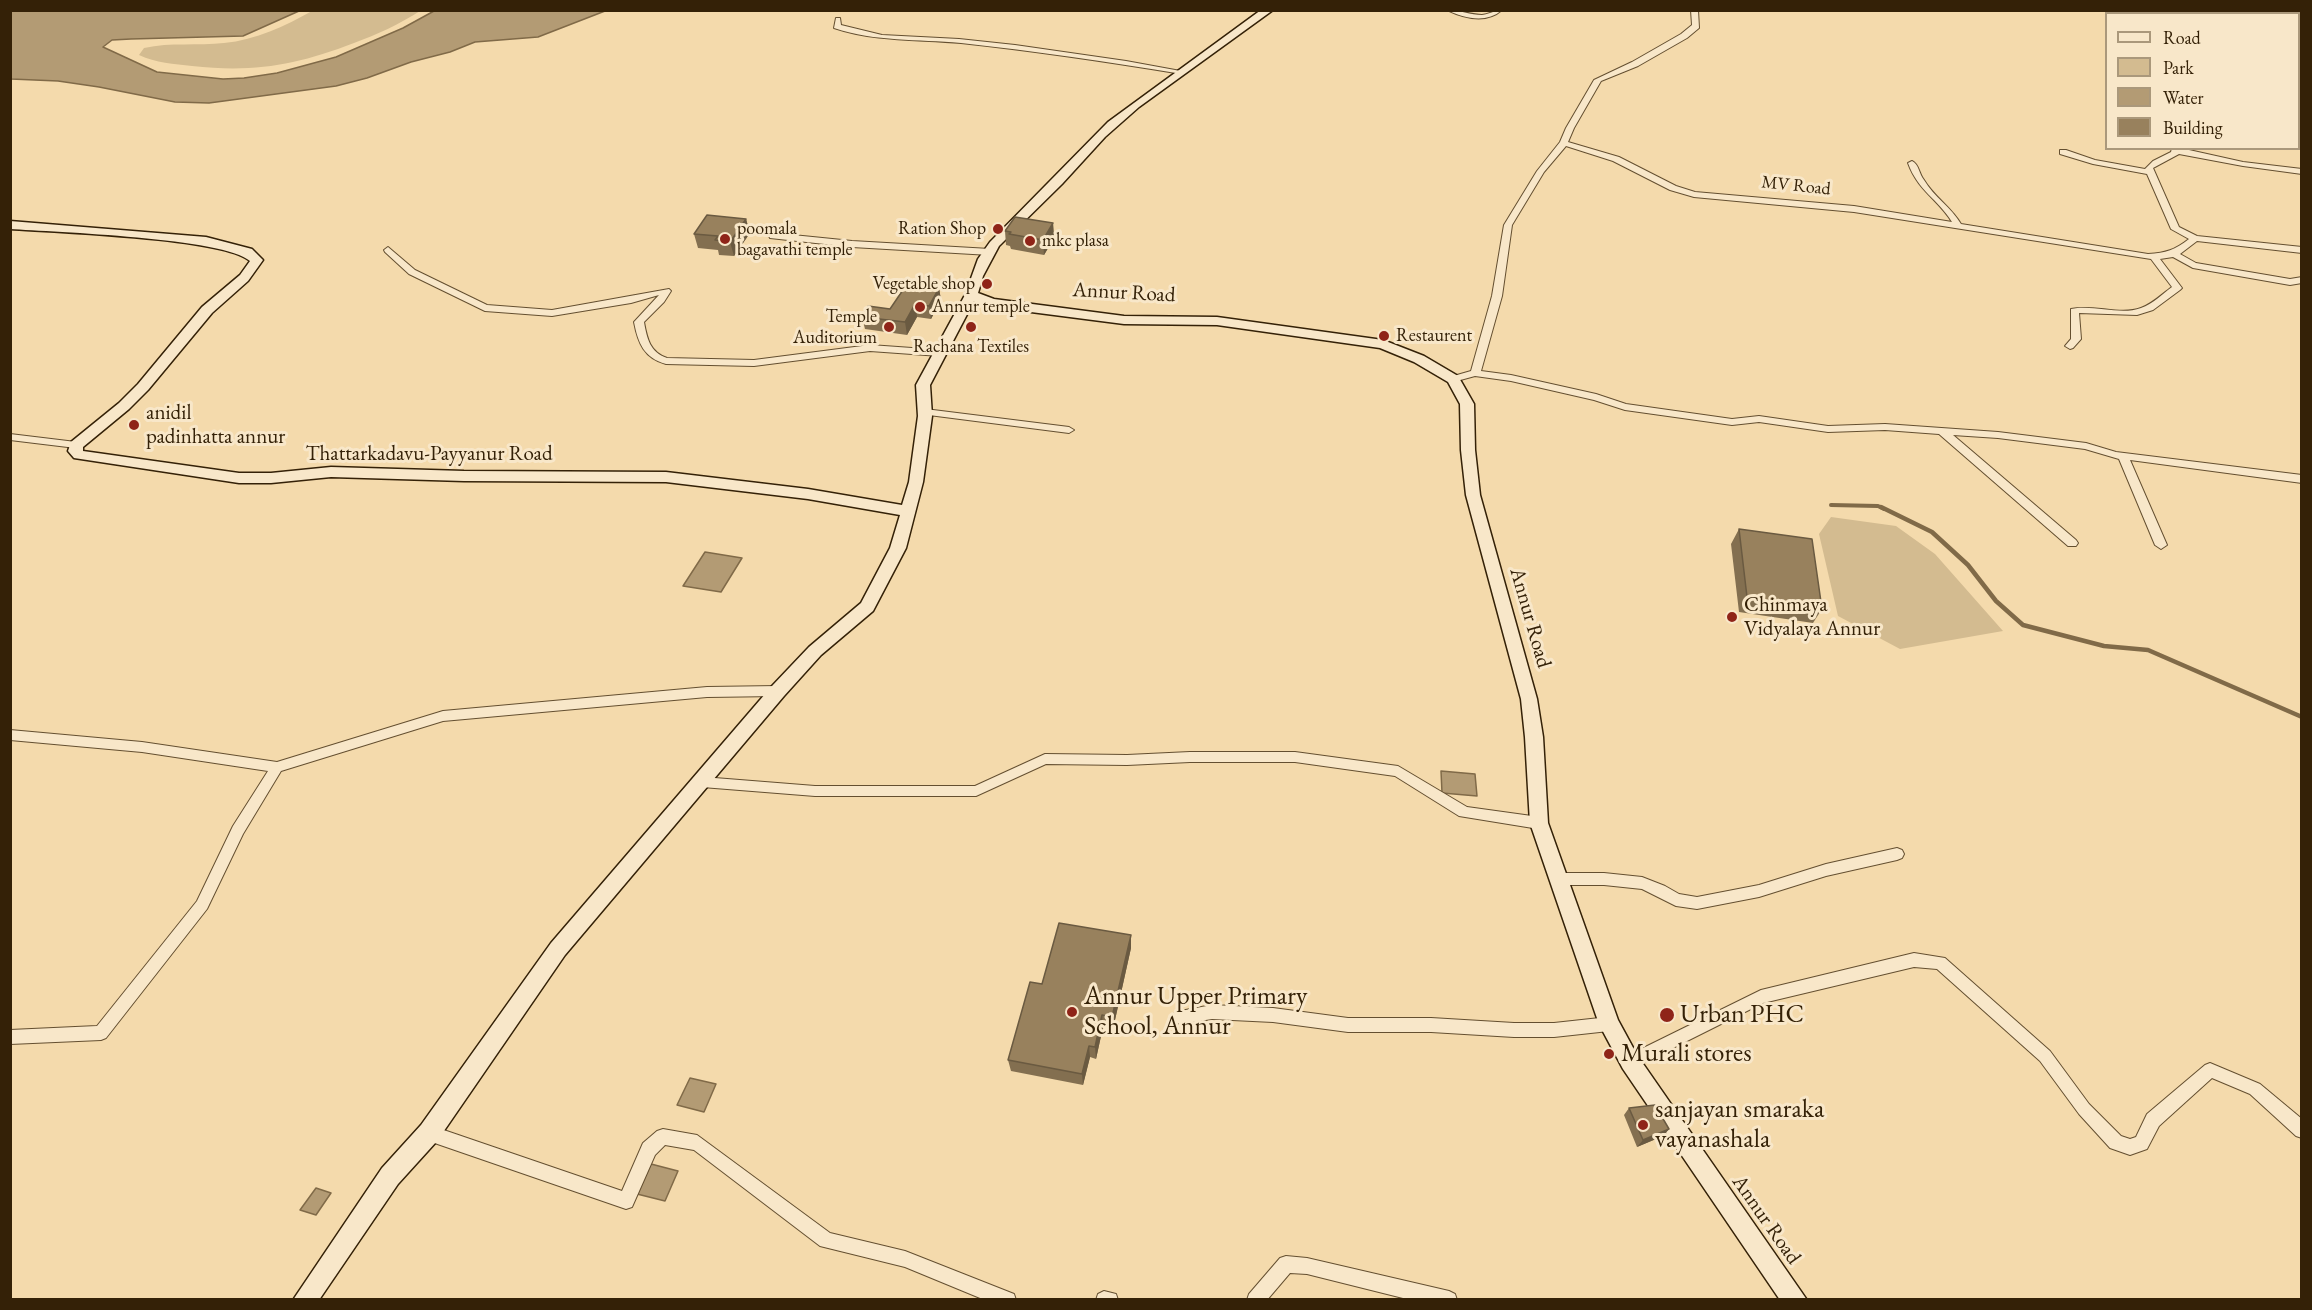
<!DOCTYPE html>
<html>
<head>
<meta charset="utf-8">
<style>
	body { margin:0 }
	#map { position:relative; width:2312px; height:1310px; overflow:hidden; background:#f4daac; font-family:"EB Garamond",serif }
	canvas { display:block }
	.frame { position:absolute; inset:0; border:12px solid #342107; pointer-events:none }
	.legend { position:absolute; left:2105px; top:12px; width:195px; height:138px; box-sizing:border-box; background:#f8e7c9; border:2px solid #aa987b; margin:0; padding:8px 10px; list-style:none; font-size:18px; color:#342107 }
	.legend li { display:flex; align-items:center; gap:12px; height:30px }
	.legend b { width:30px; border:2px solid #aa987b }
</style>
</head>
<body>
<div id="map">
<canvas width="2312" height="1310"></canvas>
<div class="frame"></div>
<ul class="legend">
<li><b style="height:8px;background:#f8e7c9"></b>Road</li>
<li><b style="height:16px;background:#d3bb90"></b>Park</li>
<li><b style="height:16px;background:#b39b74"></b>Water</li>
<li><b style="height:16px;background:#98815d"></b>Building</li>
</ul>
</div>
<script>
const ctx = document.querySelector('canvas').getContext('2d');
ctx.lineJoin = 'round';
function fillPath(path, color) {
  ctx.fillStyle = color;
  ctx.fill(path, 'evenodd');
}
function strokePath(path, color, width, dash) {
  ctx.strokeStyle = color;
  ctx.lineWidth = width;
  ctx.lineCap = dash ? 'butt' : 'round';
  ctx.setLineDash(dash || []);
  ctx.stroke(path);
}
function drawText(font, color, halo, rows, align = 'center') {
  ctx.font = font + ' "EB Garamond",serif';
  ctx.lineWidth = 6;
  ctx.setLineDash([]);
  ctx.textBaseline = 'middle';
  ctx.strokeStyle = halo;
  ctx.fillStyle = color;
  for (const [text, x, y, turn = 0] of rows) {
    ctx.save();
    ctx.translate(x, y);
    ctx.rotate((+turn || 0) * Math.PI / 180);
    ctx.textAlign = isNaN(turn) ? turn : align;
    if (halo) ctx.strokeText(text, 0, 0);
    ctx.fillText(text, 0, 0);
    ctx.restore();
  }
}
fillPath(new Path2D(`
	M312 11H420C400 24 376 35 354 43 297 65 254 73 192 66 174 64 156 63 139 55L144 48C171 42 198 46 224 43 256 40 285 26 312 11Z
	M1831 517 1896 526 1935 554 2003 631 1900 649 1838 616 1819 534Z`), '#d3bb90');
const water = new Path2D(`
	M11 10 299 11 243 36 131 39 112 40 103 47 157 72 223 79 244 78 277 73 336 57 403 28 434 11H605L538 37 475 42 450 52 411 62 367 78 336 86 209 103 175 102 99 87 58 81 11 79Z
	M705 552 742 558 721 592 683 586Z
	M1441 771 1475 774 1477 796 1442 793Z
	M690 1078 716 1084 704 1112 677 1105Z
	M651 1164 678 1171 665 1201 637 1194Z
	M316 1188 331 1193 316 1215 300 1210Z`);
fillPath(water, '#b39b74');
strokePath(water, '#806a48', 1.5);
strokePath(new Path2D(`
	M1831 505 1878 506 1884 509`), '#806a48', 4);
strokePath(new Path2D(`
	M1881 507 1932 532 1968 565 1996 601 2023 625 2104 646 2148 650 2302 717`), '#806a48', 4.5);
const street = new Path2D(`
	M1447 10C1459 10 1471 15 1482 15 1490 14 1495 10 1502 10 1486 24 1464 18 1447 10Z
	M1691 10H1698L1699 28 1687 38 1638 66 1601 81 1574 128 1568 142 1619 157 1676 186 1695 192 1854 206 1952 222C1938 199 1918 191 1908 163L1912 161C1919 164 1919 174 1924 180 1934 197 1951 207 1961 224L2148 254C2166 253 2175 250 2189 239L2171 229 2147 174 2093 164 2060 154V150H2066L2095 160 2145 169 2153 161 2171 152 2172 148H2180L2243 162 2302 169V174L2243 166 2179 154 2153 168 2179 227 2197 236 2302 247V253L2197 241 2180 254 2196 263 2290 279 2302 277V283L2290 285 2193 268 2173 257 2160 259 2182 288 2180 290 2153 310 2137 315 2079 313 2081 339 2073 348 2070 349 2065 346 2071 339V309C2094 304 2120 316 2141 308 2153 304 2162 294 2172 287L2151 259 1854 212 1694 197 1670 190 1613 161 1566 146 1544 172 1512 225 1502 296 1481 371 1511 375 1596 394 1626 404 1732 419 1759 416 1828 426 1885 424 1998 432 2086 443 2116 452 2302 475V483L2130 460 2167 545 2161 549 2155 545 2119 459 2085 449 1998 438 1953 435 2076 540 2078 543 2076 546H2068L1939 434 1885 430 1828 432 1759 422 1732 425 1625 410 1594 400 1511 381 1475 376 1453 382 1450 381V377L1471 371 1492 296 1504 225 1537 171 1560 142 1566 128 1594 80 1632 62 1681 34 1692 25Z
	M2134 10H2141L2140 14H2133Z
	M836 18H840L841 25 882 35 959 39 1015 45 1126 61 1186 72 1182 74C1109 62 1035 51 961 43 917 39 876 42 834 28Z
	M773 233 852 241 990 249 994 252 990 255 852 247 770 238 769 236Z
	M388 247 415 270 487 305 552 310 669 289 671 291 664 302 644 322C647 339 650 352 667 358L754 360 870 345 940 350 945 353 940 356 870 351 754 366 666 364C644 358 638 343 634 322L659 295 631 303 552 316 485 311 409 274 385 252 384 250Z
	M925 409 1069 427 1074 430 1069 433 921 414V410Z
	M10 434 76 442 81 445 76 448 10 440Z
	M778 686 782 688 784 691 782 694 778 696 707 697 443 721 281 771 243 834 207 909 106 1038 101 1040 10 1044V1030L97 1026 197 901 233 826 268 771 142 752 10 740V730L142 742 277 762 443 711 707 687Z
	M1190 752H1295L1398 766 1467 807 1539 817 1544 819 1546 823 1544 827 1539 829 1459 816 1395 776 1295 762H1190L1127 765 1046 764 976 796H815L702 787 697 786 696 782 697 778 702 777 815 786H975L1045 754 1127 755Z
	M1897 848 1902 850 1904 854 1902 858 1897 860 1826 876 1759 897 1697 909 1676 906 1642 889 1604 885H1557L1552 883 1550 879 1552 875 1557 873H1604L1642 877 1665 886 1679 894 1697 897 1759 885 1826 864Z
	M1914 953 1945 958 2050 1051 2089 1104 2121 1136 2130 1139 2136 1137 2147 1114 2205 1065 2210 1063 2260 1084 2302 1119V1138L2296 1136 2250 1094 2212 1078 2159 1126 2147 1149 2130 1155 2110 1148 2079 1114 2040 1061 1937 969 1914 967 1763 1003 1635 1067 1630 1069 1625 1067 1622 1062 1625 1057 1761 990Z
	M1212 1005 1273 1008 1348 1018H1431L1514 1023H1554L1609 1017 1614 1019 1616 1024 1614 1029 1609 1031 1554 1037H1514L1431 1032H1348L1273 1022 1212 1019 1180 1024 1175 1022 1173 1017 1175 1012Z
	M429 1125 622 1191 643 1143 657 1131 663 1129 697 1135 830 1233 905 1251 1014 1294 1016 1300H985L905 1267 820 1246 694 1150 665 1145 655 1155 632 1207 626 1209 423 1139 421 1133 423 1127Z
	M1286 1256 1307 1258 1449 1291 1455 1294 1457 1300H1411L1307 1274 1290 1273 1267 1300H1247L1249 1294 1280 1258Z
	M1104 1291 1116 1294 1118 1300H1096L1098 1294Z`);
const secondary = new Path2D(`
	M1261 10H1273L1139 107 1105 137 1062 184 999 246 983 276 978 293 994 299 1124 316 1217 317 1383 340 1424 356 1458 376 1474 404 1475 450 1480 495 1537 699 1543 737 1548 823 1618 1020 1637 1055 1807 1300H1780L1623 1069 1599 1024 1530 823 1525 737 1521 699 1466 495 1461 450 1460 404 1448 382 1414 362 1380 348 1217 325 1124 324 992 307 974 301 930 385 932 416 923 482 906 548 873 611 821 655 784 696 565 955 437 1141 398 1184 319 1300H293L382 1168 421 1125 551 943 772 686 809 647 861 603 890 548 900 515 808 499 666 482 464 481 331 477 271 483H239L74 458 68 451 71 442 119 403 138 384 202 307 240 275 250 261C225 238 54 232 10 229V221L206 237 252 249 263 260 248 281 212 313 148 390 129 409 83 447V451L239 473H271L331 467 464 471 666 472 808 489 902 505 909 482 918 416 916 385 965 295 978 259 990 242 1108 122Z`);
strokePath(street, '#644f30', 2);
strokePath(secondary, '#342107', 3);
fillPath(street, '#f8e7c9');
fillPath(secondary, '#f8e7c9');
fillPath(new Path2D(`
	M746 219 750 233 734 256 719 255 718 250 698 248 694 234Z
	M1053 223 1054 238 1044 255 1011 249 1010 246 1006 245 1005 231Z
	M939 288 941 300 931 319 917 317 907 335 865 329 862 317 890 309Z
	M1739 529 1822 609 1813 623 1739 612 1731 544Z
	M1131 935V948L1113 1029 1103 1027 1096 1059 1090 1057 1083 1085 1011 1071 1008 1060 1042 984Z
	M1629 1108 1669 1129 1663 1136 1637 1147 1624 1115Z`), '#836f50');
fillPath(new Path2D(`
	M746 219 750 233 734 256 730 242Z
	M1053 223 1054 238 1044 255 1043 240Z
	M939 288 941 300 931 319 929 306Z
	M915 304 917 317 907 335 905 322Z
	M1131 935V948L1113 1029 1112 1017Z
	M1102 1015 1103 1027 1096 1059 1095 1047Z
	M1089 1046 1090 1057 1083 1085 1082 1074Z
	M1669 1129 1663 1136 1637 1147 1643 1140Z`), '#6a5a41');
const building = new Path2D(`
	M707 215 746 219 730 242 715 240 718 236 694 234Z
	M1015 217 1053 223 1043 240 1009 234 1011 232 1005 231Z
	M907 284 939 288 929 306 915 304 905 322 862 317 868 306 890 309Z
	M1739 529 1812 539 1822 609 1747 597Z
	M1059 923 1131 935 1112 1017 1102 1015 1095 1047 1089 1046 1082 1074 1008 1060 1030 982 1042 984Z
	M1655 1105 1669 1129 1643 1140 1629 1108Z`);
fillPath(building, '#98815d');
strokePath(building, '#6a5a41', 1.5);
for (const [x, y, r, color] of [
	[998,229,6,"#8f2418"],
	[725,239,6,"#8f2418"],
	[1030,241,6,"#8f2418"],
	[987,284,6,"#8f2418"],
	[920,307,6,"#8f2418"],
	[889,327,6,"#8f2418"],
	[971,327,6,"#8f2418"],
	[1384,336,6,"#8f2418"],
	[134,425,6,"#8f2418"],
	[1732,617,6,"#8f2418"],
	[1072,1012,6,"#8f2418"],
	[1667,1015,8,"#8f2418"],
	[1609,1054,6,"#8f2418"],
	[1643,1125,6,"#8f2418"]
]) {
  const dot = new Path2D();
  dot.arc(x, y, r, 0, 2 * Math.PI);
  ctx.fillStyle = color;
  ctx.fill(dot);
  strokePath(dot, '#f8e7c9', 2);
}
drawText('18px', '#342107', '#f8e7c9', [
	["MV Road",1796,186,6]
]);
drawText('18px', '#342107', '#f8e7c9', [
	["poomala",737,229],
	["bagavathi temple",737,250],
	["Ration Shop",986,229,"right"],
	["mkc plasa",1042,241],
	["Vegetable shop",975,284,"right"],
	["Annur temple",932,307],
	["Temple",877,317,"right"],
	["Auditorium",877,338,"right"],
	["Restaurent",1396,336],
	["Rachana Textiles",971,347,"center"]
], 'left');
drawText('21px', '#342107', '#f8e7c9', [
	["Annur Road",1124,293,3],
	["Thattarkadavu-Payyanur Road",429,454],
	["Annur Road",1530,618,74],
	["Annur Road",1766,1220,55]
]);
drawText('21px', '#342107', '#f8e7c9', [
	["anidil",146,413],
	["padinhatta annur",146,437],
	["Chinmaya",1744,605],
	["Vidyalaya Annur",1744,629]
], 'left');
drawText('26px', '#342107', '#f8e7c9', [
	["Annur Upper Primary",1084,997],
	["School, Annur",1084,1027],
	["Urban PHC",1680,1015],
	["Murali stores",1621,1054],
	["sanjayan smaraka",1655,1110],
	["vayanashala",1655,1140]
], 'left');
</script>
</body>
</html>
